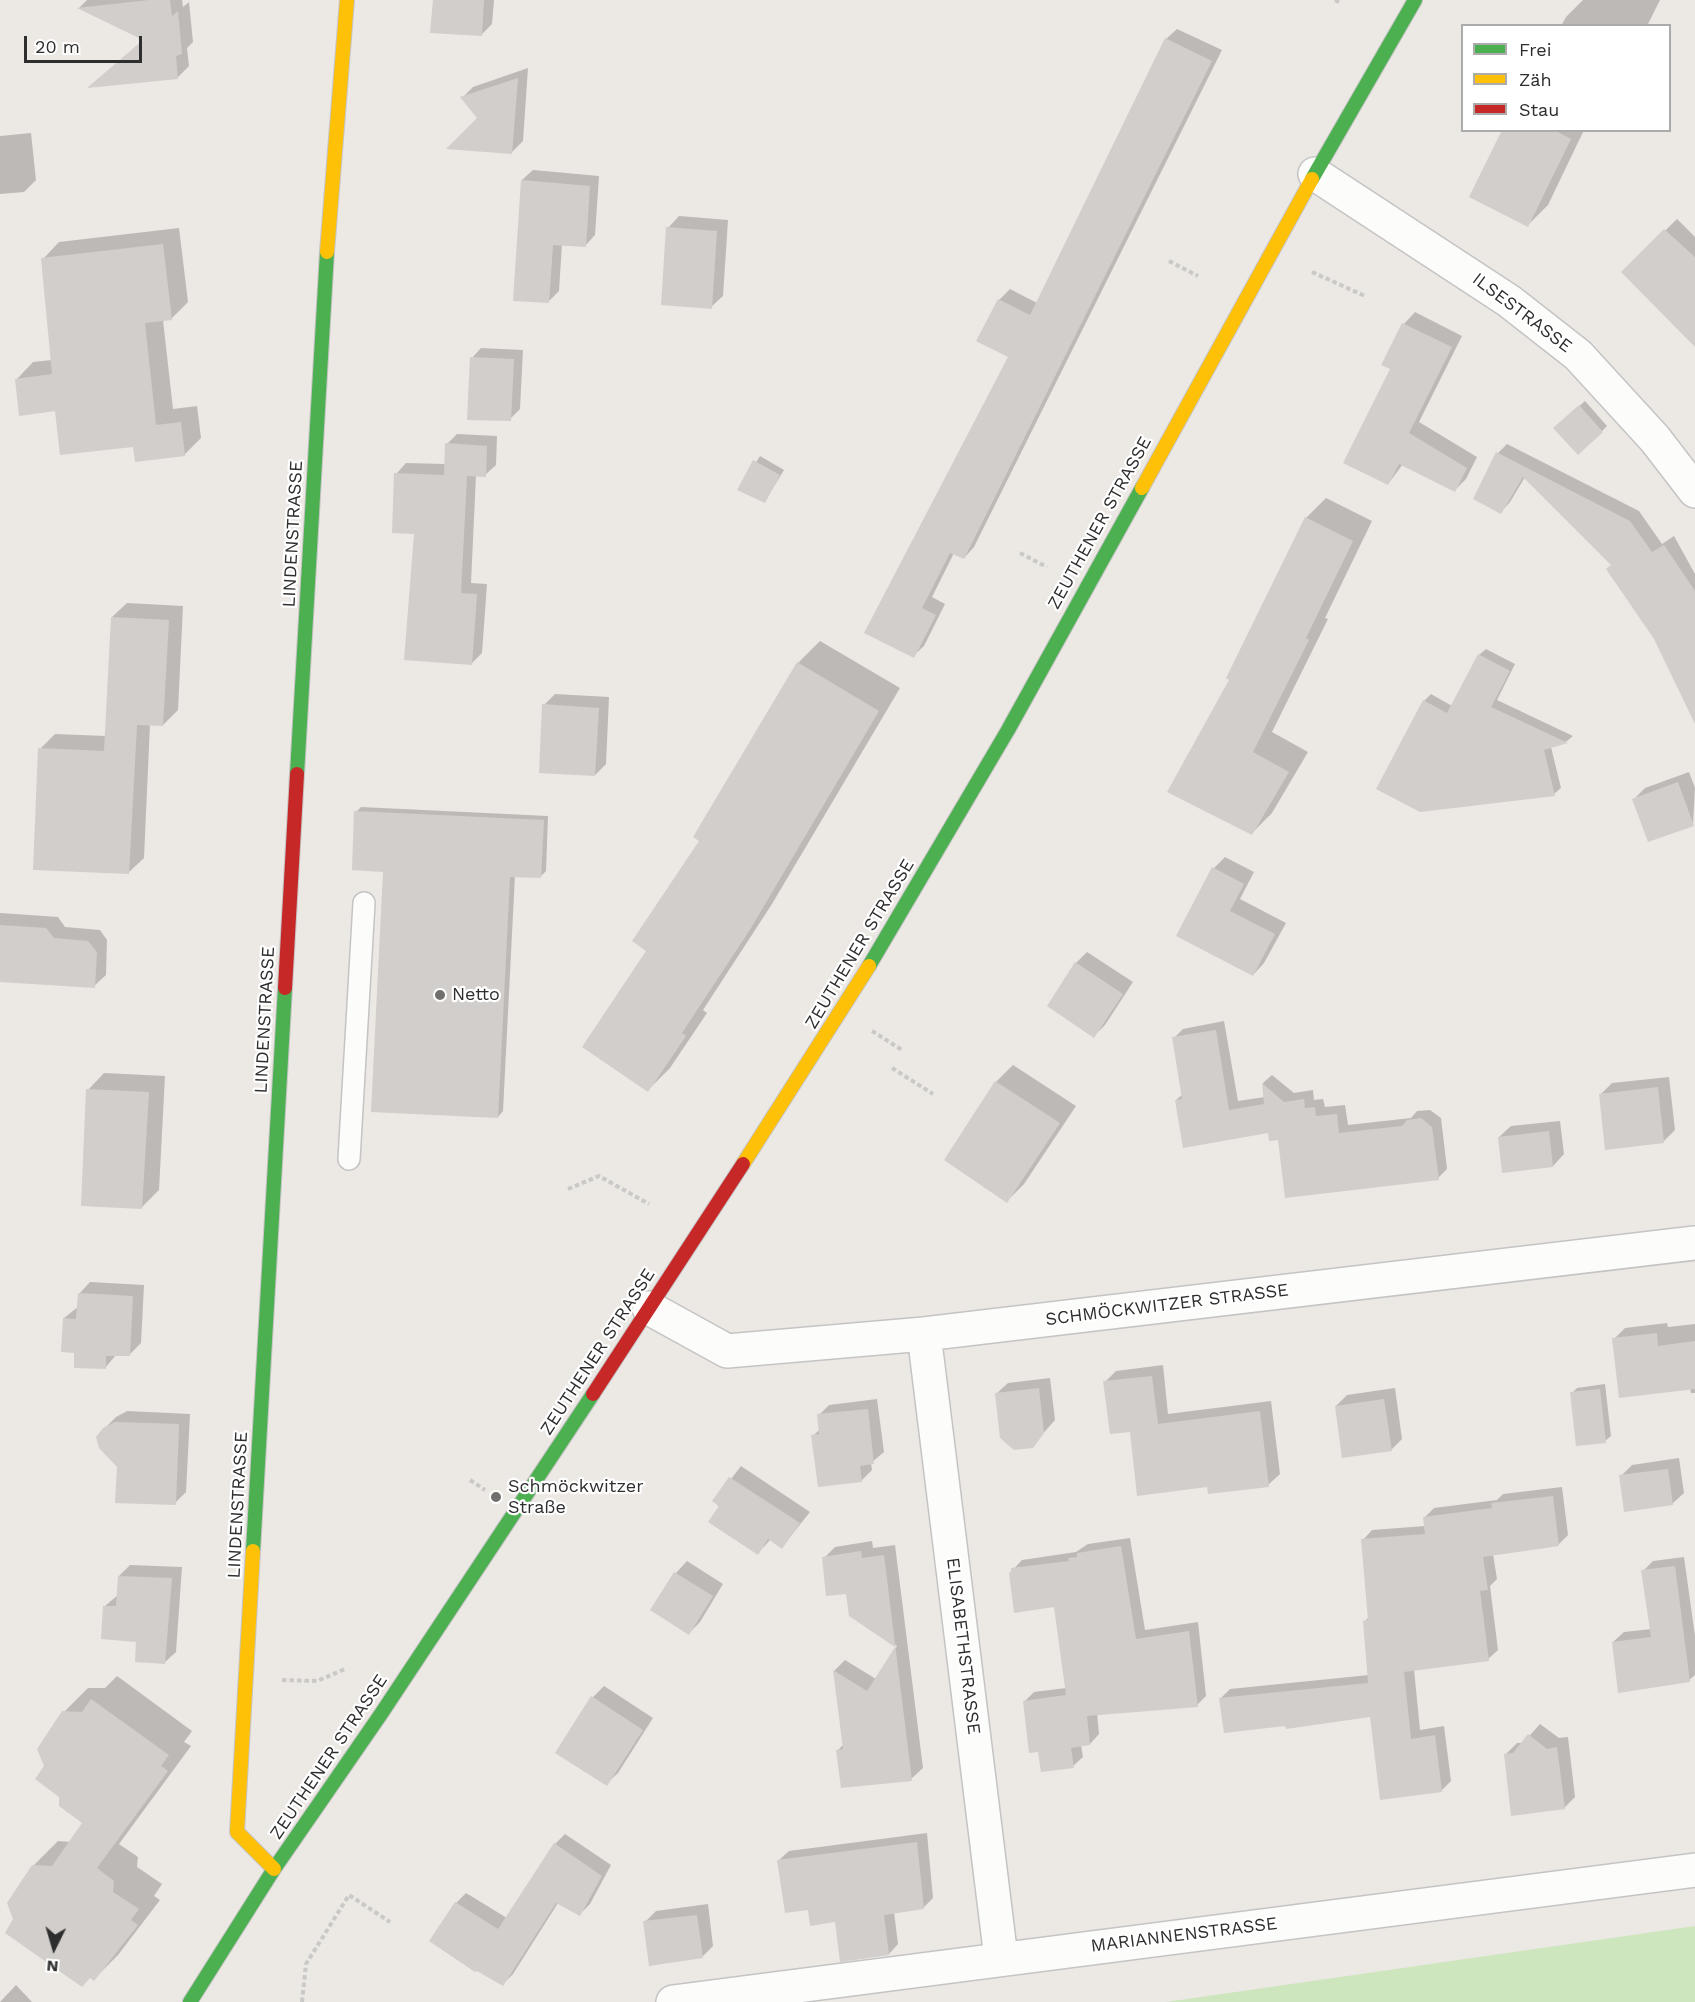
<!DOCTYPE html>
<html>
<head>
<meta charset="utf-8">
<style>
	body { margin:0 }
	#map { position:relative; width:1695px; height:2002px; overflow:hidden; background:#ece8e4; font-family:"Work Sans",sans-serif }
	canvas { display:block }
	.legend { position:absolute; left:1461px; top:24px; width:210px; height:108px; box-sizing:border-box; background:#fff; border:2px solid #ababab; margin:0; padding:8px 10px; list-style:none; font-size:18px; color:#2e2e2e }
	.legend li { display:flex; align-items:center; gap:12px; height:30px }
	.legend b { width:30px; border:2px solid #ababab }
	.north { position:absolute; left:24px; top:1918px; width:60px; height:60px; -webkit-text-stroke:4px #fff; paint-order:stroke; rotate:185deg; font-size:16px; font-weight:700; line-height:24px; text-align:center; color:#2e2e2e }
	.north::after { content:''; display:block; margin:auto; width:21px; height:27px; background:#2e2e2e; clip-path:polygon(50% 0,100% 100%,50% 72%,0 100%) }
	.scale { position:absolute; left:24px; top:36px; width:118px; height:27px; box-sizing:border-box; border:3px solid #2e2e2e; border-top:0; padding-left:8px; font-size:18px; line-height:21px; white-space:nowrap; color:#2e2e2e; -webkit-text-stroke:4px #fff; paint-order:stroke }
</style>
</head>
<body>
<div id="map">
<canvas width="1695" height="2002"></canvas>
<ul class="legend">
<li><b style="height:8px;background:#4caf50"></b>Frei</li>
<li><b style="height:8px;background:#ffc107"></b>Zäh</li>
<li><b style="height:8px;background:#c62828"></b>Stau</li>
</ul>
<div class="north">N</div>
<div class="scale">20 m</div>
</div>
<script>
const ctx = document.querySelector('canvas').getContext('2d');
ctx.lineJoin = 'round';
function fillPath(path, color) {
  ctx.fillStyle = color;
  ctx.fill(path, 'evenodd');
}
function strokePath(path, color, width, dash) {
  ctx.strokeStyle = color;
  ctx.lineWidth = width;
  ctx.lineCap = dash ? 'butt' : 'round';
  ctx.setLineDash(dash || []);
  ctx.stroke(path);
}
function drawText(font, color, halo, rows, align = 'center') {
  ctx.font = font + ' "Work Sans",sans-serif';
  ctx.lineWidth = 4.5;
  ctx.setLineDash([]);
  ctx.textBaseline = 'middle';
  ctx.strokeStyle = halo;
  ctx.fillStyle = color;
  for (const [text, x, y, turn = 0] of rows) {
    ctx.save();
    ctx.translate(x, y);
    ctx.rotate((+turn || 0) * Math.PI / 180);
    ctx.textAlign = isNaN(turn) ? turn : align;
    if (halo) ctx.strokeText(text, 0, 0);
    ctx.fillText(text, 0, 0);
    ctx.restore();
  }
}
fillPath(new Path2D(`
	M1695 1926V2002H1166Z`), '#cee6be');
fillPath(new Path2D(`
	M87 0H182L183 7 189 2 193 42 187 48 189 66 177 78 145 39 79 8Z
	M434 0H494L492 24 481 35Z
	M1583 0H1660L1647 26H1561L1566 17Z
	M1177 29 1222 50 974 547 964 558 954 553 932 597 945 604 924 646 913 656 867 633 1010 356 978 340 999 300 1010 289 1037 303 1166 39Z
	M528 68 523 141 512 152 462 98 473 87Z
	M1503 130H1584L1548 205 1528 225Z
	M31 133 36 180 24 192 0 194V136Z
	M533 170 599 176 595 235 585 246 562 244 559 291 549 301 522 180Z
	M679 216 728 220 723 296 711 307 668 228Z
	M1677 219 1695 237V345L1623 272Z
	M179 228 188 302 171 319 163 320 173 409 197 406 201 438 184 455 134 445 57 410 17 379 33 362 52 360 43 259 59 242Z
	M1415 312 1462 336 1419 422 1477 457 1466 479 1455 490 1403 464 1388 484 1392 369 1383 364 1404 324Z
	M481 348 523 350 520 409 510 419 472 358Z
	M1585 401 1607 426 1602 431 1555 428Z
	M457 434 497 436 496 465 485 475H476L471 583 487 584 482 653 472 663 415 532 396 474 406 463 446 464 447 444Z
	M1507 444 1639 511 1662 544 1674 536 1695 574V703L1613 564 1525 477 1510 502 1501 512 1498 453Z
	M760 456 784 470 765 501 739 489Z
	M1326 498 1372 521 1325 618 1328 619 1272 732 1308 752 1272 813 1252 833 1232 679 1306 518Z
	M127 603 183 606 178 710 163 725 150 724 144 858 129 872 40 749 55 734 106 736 112 617Z
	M820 641 900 688 772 904 703 1010 707 1013 670 1068 648 1090 649 950 798 663Z
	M1486 649 1515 664 1497 700 1573 736 1567 741 1551 747 1561 788 1554 794 1424 701 1431 694 1452 706 1479 655Z
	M555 694 609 697 606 764 595 775 544 705Z
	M1689 772 1695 788 1693 824 1634 799 1645 788Z
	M361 807 548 816 546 871 540 877 515 875 503 1111 498 1117 356 812Z
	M1225 857 1254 872 1240 899 1286 923 1264 963 1253 975 1178 935 1214 868Z
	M0 913 58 917 65 927 100 930 107 940 106 975 94 986 0 981Z
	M1087 952 1133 982 1105 1025 1094 1036 1076 963Z
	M1224 1021 1238 1101 1265 1097 1263 1083 1272 1075 1294 1093 1313 1090 1314 1100 1323 1099 1325 1107 1345 1105 1348 1125 1411 1118 1417 1111 1430 1110 1441 1118 1447 1169 1438 1178 1279 1138 1269 1132 1176 1100 1183 1094 1174 1038 1183 1029Z
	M1013 1065 1076 1106 1024 1184 1007 1201 946 1159 996 1082Z
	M104 1073 165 1076 159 1190 142 1207 88 1090Z
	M1669 1077 1675 1130 1664 1141 1601 1094 1612 1083Z
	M1560 1121 1564 1154 1553 1166 1499 1137 1511 1126Z
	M90 1282 144 1285 141 1343 129 1355H116L105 1368 64 1318 78 1307 79 1294Z
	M1667 1323 1668 1327 1695 1324V1393H1691L1690 1388 1614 1339 1625 1328Z
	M1163 1365 1168 1414 1271 1401 1280 1474 1268 1485H1209L1131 1430 1105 1382 1116 1371Z
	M1050 1378 1055 1420 1032 1446 996 1394 1008 1383Z
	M1605 1384 1611 1436 1605 1441 1572 1393 1577 1388Z
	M1395 1388 1402 1439 1391 1450 1336 1406 1347 1395Z
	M877 1399 884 1452 871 1463 872 1470 861 1481 813 1436 820 1429 819 1415 829 1405Z
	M127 1411 190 1414 186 1492 175 1503 119 1467 104 1429 116 1417Z
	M1679 1458 1684 1493 1672 1504 1621 1476 1632 1465Z
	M741 1466 810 1512 782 1547 771 1539 758 1553 714 1501Z
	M1562 1487 1568 1535 1559 1544 1493 1554 1497 1579 1490 1586 1498 1650 1488 1659 1414 1669 1420 1730 1444 1726 1451 1781 1441 1791 1371 1715 1287 1724 1221 1698 1230 1689 1369 1675 1364 1622 1370 1616 1363 1540 1372 1530 1425 1526 1424 1518 1434 1508 1497 1500 1503 1494Z
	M1130 1538 1145 1630 1198 1622 1206 1696 1197 1705 1097 1713 1099 1734 1090 1744 1081 1745 1083 1757 1073 1766 1040 1750 1024 1702 1034 1692 1066 1688 1055 1605 1010 1573 1022 1560 1076 1552 1088 1544Z
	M872 1541 873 1548 895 1545 923 1768 911 1779 838 1750 844 1744 834 1671 845 1660 876 1679 897 1646 851 1615 848 1592 824 1558 835 1547Z
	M1684 1557 1695 1636V1675L1689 1680 1613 1642 1624 1632 1652 1629 1643 1571 1653 1561Z
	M687 1561 723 1584 700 1622 689 1633 652 1610 676 1573Z
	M130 1565 182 1567 176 1652 164 1663 138 1640 105 1606 118 1595 119 1576Z
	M117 1676 192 1731 184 1742 191 1746 119 1844 138 1857 137 1867 162 1884 154 1896 160 1900 118 1955 94 1979 15 1920 33 1866 58 1841 71 1842 84 1823 61 1796 45 1766 64 1712 88 1688H105Z
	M604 1686 653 1718 618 1773 606 1784 557 1753 593 1697Z
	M1540 1724 1559 1738 1568 1737 1575 1797 1564 1808 1505 1755 1517 1743H1523Z
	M927 1833 933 1898 923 1908 894 1912 898 1944 889 1954 836 1920 809 1909 779 1860 789 1851Z
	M565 1834 611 1865 590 1904 580 1914 558 1903 513 1974 503 1984 477 1969 456 1903 466 1893 507 1918 555 1844Z
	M708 1904 713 1946 702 1957 645 1922 656 1911Z
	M16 1985 32 2002H0Z`), '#0003');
fillPath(new Path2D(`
	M149 0H170L172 16 178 11 182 54 176 56 178 79 87 88 143 40 77 8Z
	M433 0H484L482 36 430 33Z
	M1165 38 1212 61 964 559 950 553 922 608 936 615 914 658 864 633 1008 357 976 341 998 299 1030 315Z
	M518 78 512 154 446 149 477 118 460 97Z
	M1502 130H1554L1571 139 1528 227 1469 197Z
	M521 180 590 186 586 247 553 245 549 303 513 301Z
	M666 227 717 231 712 309 661 305Z
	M1664 229 1695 257V347L1621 272Z
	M163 244 172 320 145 323 156 425 181 422 185 456 135 462 133 447 60 455 55 411 19 416 15 379 52 374 41 258Z
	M1402 323 1452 347 1409 433 1467 468 1455 492 1399 464 1388 485 1343 463 1390 369 1381 365Z
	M470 357 514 359 511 421 467 420Z
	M1579 405 1603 432 1578 455 1553 428Z
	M445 443 487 446 486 477 467 476 461 593 477 594 472 665 404 660 414 534 392 533 394 473 444 475Z
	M1496 452 1630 521 1652 552 1664 545 1695 591V724L1654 639 1606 569 1611 565 1523 477 1501 514 1473 499Z
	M753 460 780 475 765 503 737 490Z
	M1305 517 1353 541 1306 638 1309 640 1253 752 1289 772 1252 835 1167 792 1229 680 1226 678Z
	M111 617 169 620 163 726 137 725 129 874 33 870 38 748 104 751Z
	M1478 654 1510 671 1491 707 1568 743 1544 750 1555 796 1420 812 1376 789 1423 700 1447 713Z
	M797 662 879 711 751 928 682 1033 686 1036 648 1092 582 1047 646 951 632 941 699 841 693 837Z
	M542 704 599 708 595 776 539 773Z
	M1678 782 1694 826 1648 842 1632 799Z
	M354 811 544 820 541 878 510 877 498 1118 371 1112 383 872 352 870Z
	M1212 867 1244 884 1230 911 1275 934 1253 976 1176 936Z
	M0 925 46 928 54 938 88 941 97 952 95 988 0 982Z
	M1075 962 1123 994 1094 1038 1047 1006Z
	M1216 1030 1229 1110 1264 1104 1262 1083 1284 1102 1304 1099 1305 1108 1315 1107 1316 1116 1337 1114 1339 1133 1402 1126 1407 1120 1421 1118 1432 1127 1439 1180 1285 1198 1278 1140 1269 1141 1268 1133 1183 1148 1175 1100 1182 1099 1172 1037Z
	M995 1081 1060 1123 1007 1203 944 1160Z
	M1658 1087 1664 1143 1605 1150 1599 1094Z
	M86 1089 149 1092 142 1209 81 1206Z
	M1549 1131 1553 1167 1502 1173 1498 1137Z
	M78 1293 133 1296 130 1356H106V1369L74 1368V1353L61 1352 63 1318 76 1319Z
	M1657 1333 1658 1346 1695 1341V1389L1619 1398 1612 1338Z
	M1152 1376 1158 1424 1260 1411 1269 1487 1208 1494 1207 1487 1137 1496 1130 1432 1110 1434 1103 1381Z
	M1039 1388 1044 1433 1033 1448 1014 1450 1000 1438 995 1393Z
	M1600 1389 1606 1443 1576 1446 1570 1392Z
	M1384 1399 1392 1451 1342 1458 1335 1406Z
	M868 1409 874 1464 860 1466 862 1482 818 1487 811 1435 819 1434 817 1414Z
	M115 1422 179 1424 176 1505 115 1503 117 1467 99 1448 96 1437 103 1428Z
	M1668 1469 1673 1505 1624 1512 1619 1475Z
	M729 1477 800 1523 782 1549 768 1539 758 1555 708 1522 719 1506 712 1501Z
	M1553 1496 1559 1546 1483 1557 1488 1590 1480 1591 1489 1661 1404 1672 1411 1739 1435 1735 1442 1792 1380 1800 1370 1717 1286 1729 1285 1726 1224 1733 1219 1698 1368 1683 1363 1621 1368 1620 1361 1539 1425 1534 1423 1517 1492 1508 1491 1503Z
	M1121 1546 1136 1639 1189 1631 1198 1707 1087 1716 1090 1745 1071 1748 1074 1768 1041 1772 1038 1752 1029 1753 1023 1701 1066 1695 1054 1607 1014 1613 1009 1573H1011V1568L1069 1561 1068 1558 1077 1557V1553Z
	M861 1551 862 1558 884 1555 912 1781 841 1788 836 1750 843 1749 833 1670 867 1691 895 1647 849 1616 846 1594 826 1596 822 1557Z
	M1675 1566 1690 1682 1618 1693 1612 1642 1651 1637 1641 1570Z
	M674 1572 713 1596 689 1635 650 1610Z
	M118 1576 172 1578 165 1664 135 1662 136 1642 101 1639 103 1606H116Z
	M591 1696 643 1730 607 1786 555 1753Z
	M91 1699 169 1755 161 1766 168 1771 97 1868 114 1881 113 1892 139 1909 131 1920 138 1925 94 1981 90 1978 82 1987 5 1933 13 1919 7 1903 32 1865 52 1866 82 1823 59 1806V1797L35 1779 44 1766 37 1749 62 1711 82 1712Z
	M1528 1734 1547 1749 1557 1747 1565 1809 1511 1816 1504 1754 1513 1753Z
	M917 1842 924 1909 884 1915 889 1955 840 1962 835 1922 810 1926 808 1910 785 1913 777 1860Z
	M554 1843 602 1876 580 1916 556 1903 503 1986 477 1971 475 1972 429 1941 455 1902 498 1929Z
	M697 1915 703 1958 649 1966 643 1921Z`), '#d1cecb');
const lane = new Path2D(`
	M349 1159 364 903`);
const street = new Path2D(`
	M1315 174 1509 301 1578 355 1655 439 1695 491
	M649 1308 727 1351 924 1334 1695 1243
	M924 1334 1001 1958
	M673 2002 1695 1870`);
const fast = new Path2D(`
	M1312 179 1415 0
	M297 774 327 252
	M869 966 1008 730 1142 488
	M253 1551 285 988
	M190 2002 274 1869 381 1714 593 1394`);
const slow = new Path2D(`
	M327 252 347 0
	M1142 488 1312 179
	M743 1164 869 966
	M253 1551 237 1832 274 1869`);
const jam = new Path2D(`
	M285 988 297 774
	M593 1394 743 1164`);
strokePath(lane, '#c5c4c5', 24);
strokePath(street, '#c5c4c5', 36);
strokePath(fast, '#c5c4c5', 16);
strokePath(slow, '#c5c4c5', 16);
strokePath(jam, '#c5c4c5', 16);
strokePath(new Path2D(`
	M1335 0 1341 3
	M1169 261 1198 276
	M1312 272 1365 296
	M1020 553 1047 567
	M872 1031 902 1050
	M892 1068 933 1094
	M568 1189 599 1176 649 1204
	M470 1480 485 1490
	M282 1680 317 1681 345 1669
	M302 2002 306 1964 349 1895 390 1922`), '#c9c9c8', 4, [4.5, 3]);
strokePath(lane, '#fcfcfb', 21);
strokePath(street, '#fcfcfb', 33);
strokePath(fast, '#4caf50', 14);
strokePath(slow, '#ffc107', 14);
strokePath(jam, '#c62828', 14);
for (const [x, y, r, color] of [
	[440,995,6,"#706f6e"],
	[496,1497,6,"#706f6e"]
]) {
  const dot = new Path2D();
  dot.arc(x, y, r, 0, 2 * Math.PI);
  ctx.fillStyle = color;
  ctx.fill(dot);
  strokePath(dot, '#fff', 2);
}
drawText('18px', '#2e2e2e', '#fff', [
	["ILSESTRASSE",1522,313,37],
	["ZEUTHENER STRASSE",1100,523,-61],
	["LINDENSTRASSE",293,534,-87],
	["ZEUTHENER STRASSE",860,944,-59],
	["LINDENSTRASSE",265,1020,-87],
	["SCHMÖCKWITZER STRASSE",1167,1305,-7],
	["ZEUTHENER STRASSE",598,1352,-57],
	["LINDENSTRASSE",238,1505,-87],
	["ELISABETHSTRASSE",963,1646,83],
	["ZEUTHENER STRASSE",329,1757,-56],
	["MARIANNENSTRASSE",1184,1935,-7]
]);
drawText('18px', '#2e2e2e', '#fff', [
	["Netto",452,995],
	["Schmöckwitzer",508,1487],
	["Straße",508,1508]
], 'left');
</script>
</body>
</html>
